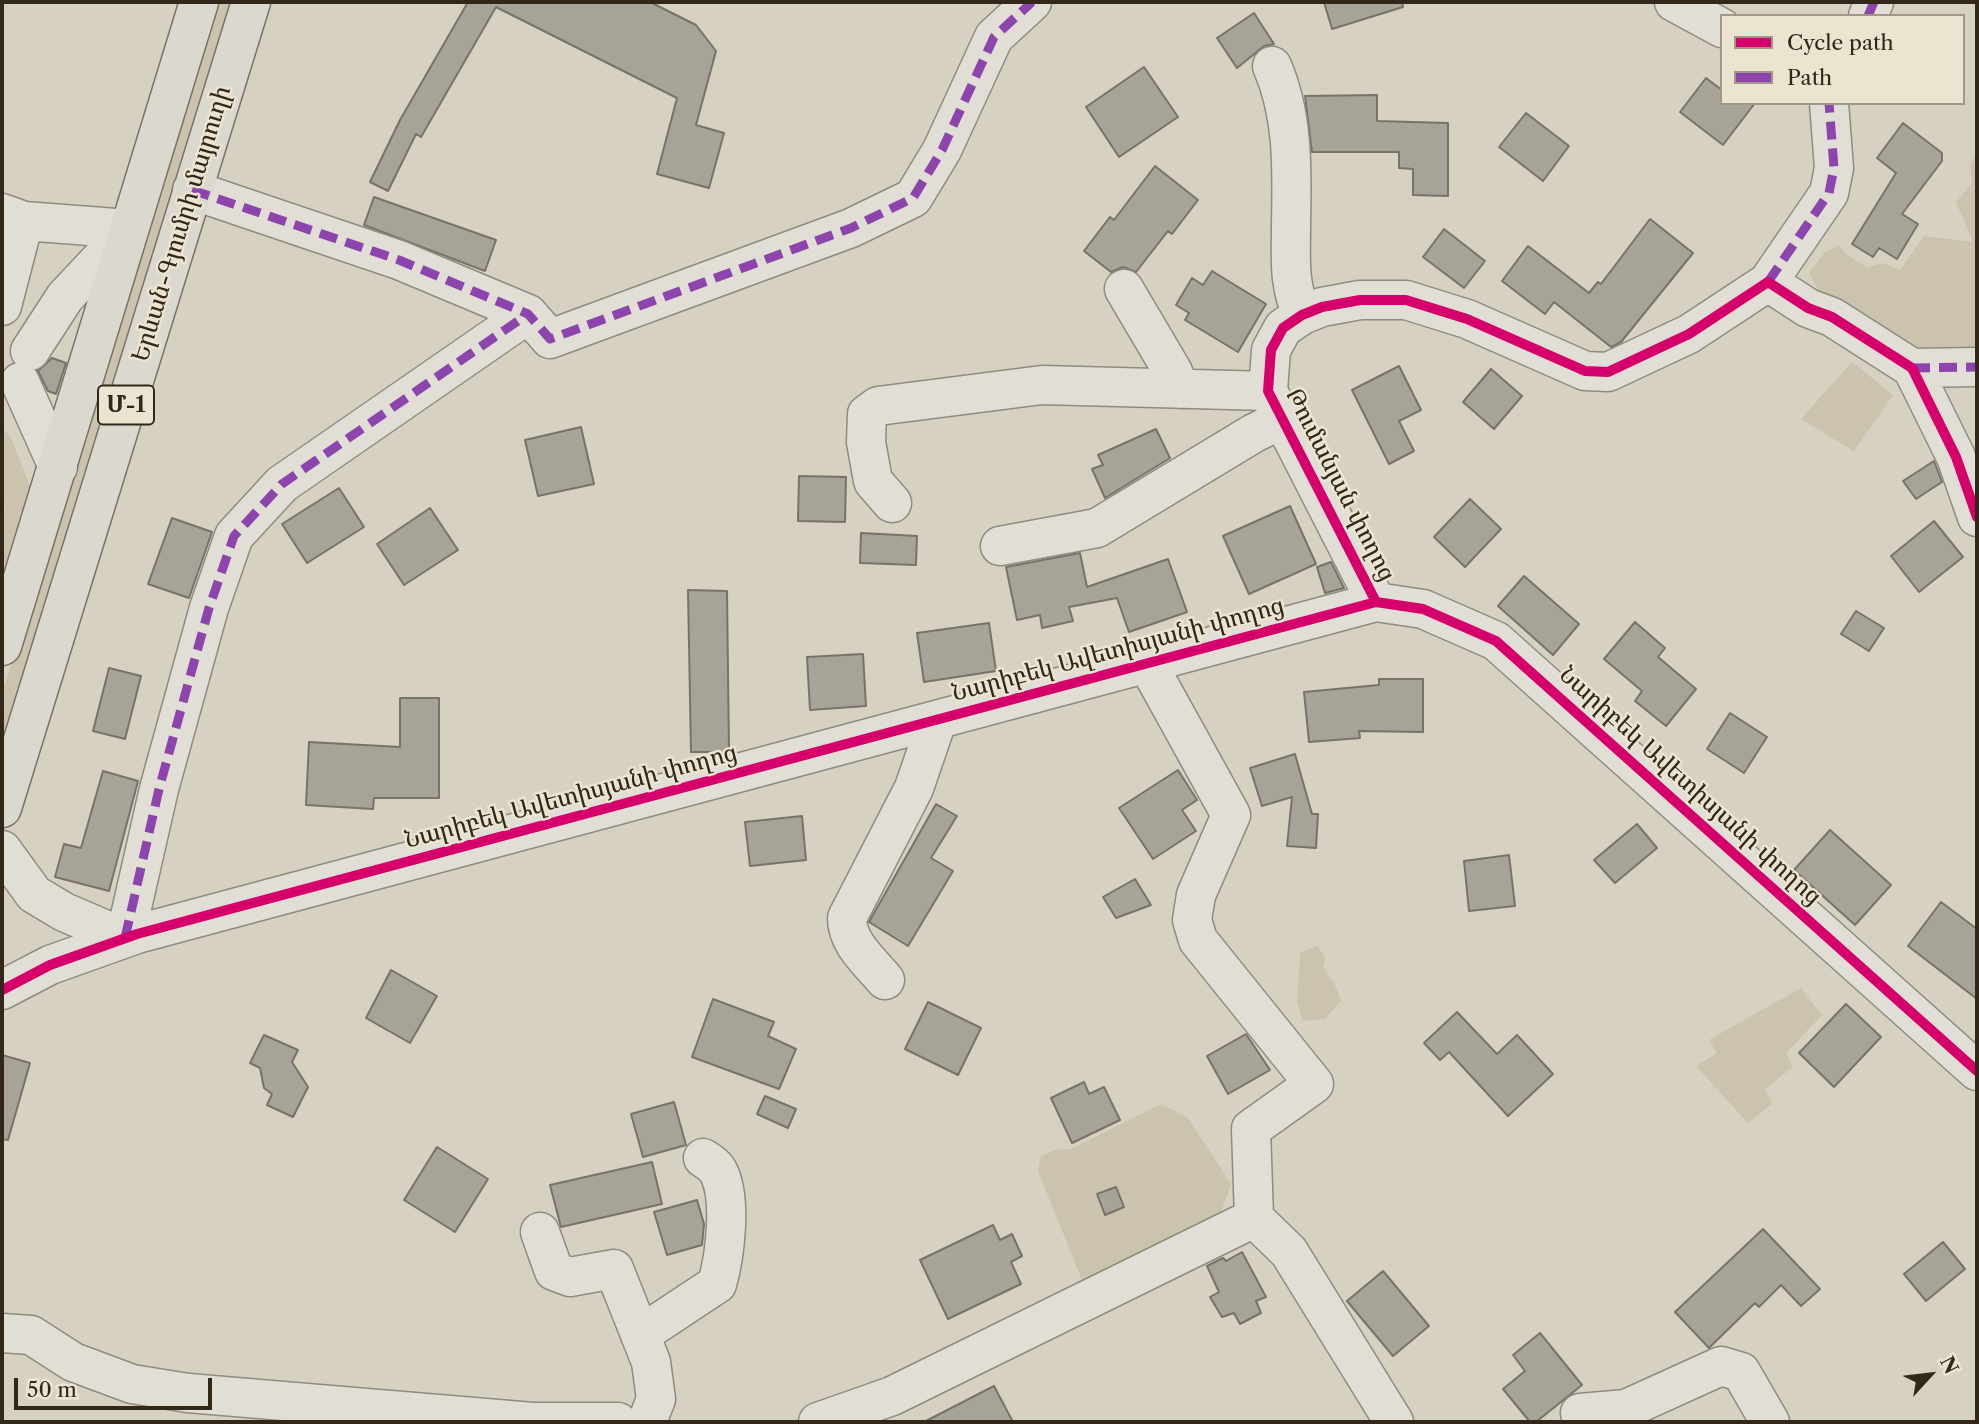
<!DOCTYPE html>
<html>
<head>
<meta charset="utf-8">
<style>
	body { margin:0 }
	#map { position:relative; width:1979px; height:1424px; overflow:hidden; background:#d6d1c1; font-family:"Libre Caslon Text",serif }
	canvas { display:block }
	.frame { position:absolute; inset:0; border:4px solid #332719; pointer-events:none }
	.legend { position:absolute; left:1720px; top:14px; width:245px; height:91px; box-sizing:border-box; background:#eae4d1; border:2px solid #a19887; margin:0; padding:9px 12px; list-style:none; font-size:21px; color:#332719 }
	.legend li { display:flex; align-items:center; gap:14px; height:35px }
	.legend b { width:35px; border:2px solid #a19887 }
	.north { position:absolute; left:1895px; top:1340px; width:70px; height:70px; -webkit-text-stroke:5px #eae4d1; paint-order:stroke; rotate:63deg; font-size:19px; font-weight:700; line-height:28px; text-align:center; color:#332719 }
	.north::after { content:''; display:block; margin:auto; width:24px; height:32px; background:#332719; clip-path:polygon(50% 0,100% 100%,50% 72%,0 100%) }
	.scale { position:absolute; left:14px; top:1378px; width:198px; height:32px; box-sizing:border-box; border:4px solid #332719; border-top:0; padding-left:9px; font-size:21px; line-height:24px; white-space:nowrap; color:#332719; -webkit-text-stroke:5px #eae4d1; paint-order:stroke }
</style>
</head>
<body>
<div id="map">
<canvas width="1979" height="1424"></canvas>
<div class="frame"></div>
<ul class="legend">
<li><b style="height:9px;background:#d6006c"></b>Cycle path</li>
<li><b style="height:9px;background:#8e44ad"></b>Path</li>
</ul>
<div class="north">N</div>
<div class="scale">50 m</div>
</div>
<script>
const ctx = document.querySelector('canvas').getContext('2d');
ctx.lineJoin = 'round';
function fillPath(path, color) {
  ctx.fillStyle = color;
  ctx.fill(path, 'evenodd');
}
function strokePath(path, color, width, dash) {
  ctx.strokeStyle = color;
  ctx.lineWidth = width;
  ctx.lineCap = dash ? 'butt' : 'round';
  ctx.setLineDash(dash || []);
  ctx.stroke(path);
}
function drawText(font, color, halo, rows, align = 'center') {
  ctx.font = font + ' "Libre Caslon Text","Noto Serif Armenian",serif';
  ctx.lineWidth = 5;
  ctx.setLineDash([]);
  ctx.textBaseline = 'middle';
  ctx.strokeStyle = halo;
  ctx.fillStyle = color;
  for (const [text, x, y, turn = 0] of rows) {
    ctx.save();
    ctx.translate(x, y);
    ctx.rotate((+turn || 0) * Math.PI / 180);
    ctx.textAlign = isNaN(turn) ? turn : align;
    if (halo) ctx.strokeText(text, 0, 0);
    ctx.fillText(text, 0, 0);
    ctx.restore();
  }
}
fillPath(new Path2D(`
	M218 2H239L2 761V694Z
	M1977 151V354L1907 351 1818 290 1809 273 1825 252 1839 245 1847 255 1867 267 1883 263 1900 270 1924 236 1973 242 1956 202 1972 183 1970 165Z
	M1852 362 1893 395 1854 451 1801 419Z
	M2 427 11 438 34 496 2 597V517L5 505 2 495Z
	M1317 946 1326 958 1323 967 1336 987 1341 1001 1324 1019 1303 1021 1297 1001 1300 953Z
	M1801 988 1822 1015 1786 1053 1793 1067 1765 1089 1772 1104 1748 1123 1696 1066 1717 1053 1709 1040Z
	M1161 1104 1188 1118 1231 1184 1216 1227 1086 1290 1038 1171 1041 1156 1055 1150 1071 1149Z`), '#cbc3ad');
const building = new Path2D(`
	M468 2H650L696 25 716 51 696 125 724 133 709 188 657 174 677 98 496 7 421 137 416 134 388 191 370 182 400 120Z
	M1324 2H1402L1403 7 1332 29Z
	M1254 13 1274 44 1264 46 1237 68 1217 38Z
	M1144 67 1178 117 1119 157 1086 107Z
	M1706 78 1722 90V103H1755L1723 145 1680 112Z
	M1377 95V121L1448 123V196L1413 195V169L1399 168V152H1312L1305 96Z
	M1526 113 1569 146 1543 181 1499 147Z
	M1903 123 1942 153V161L1902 214 1918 224 1897 259 1879 248 1873 257 1852 244 1896 173 1877 158Z
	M1155 166 1198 200 1172 234 1168 231 1136 272 1123 267 1111 272 1084 251 1110 217 1114 220Z
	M374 197 496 240 485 271 364 225Z
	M1650 219 1693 253 1621 342 1611 347 1554 302 1545 314 1502 281 1528 246 1589 293 1598 282 1601 284Z
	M1444 229 1485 261 1464 288 1423 257Z
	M1212 271 1266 304 1238 352 1185 320 1189 313 1176 305 1192 278 1203 285Z
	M52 358 66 363 56 394 48 391 38 371Z
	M1399 366 1421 410 1399 421 1414 451 1389 464 1352 390Z
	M1491 369 1522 396 1494 429 1463 402Z
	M581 427 594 484 538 496 525 440Z
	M1156 429 1170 458 1105 498 1092 469 1103 465 1098 455Z
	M1934 461 1942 482 1916 499 1903 481Z
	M799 476 846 477 845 522 798 521Z
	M339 488 364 527 307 563 282 524Z
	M1470 499 1501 529 1465 567 1434 537Z
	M1290 506 1316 564 1249 594 1223 536Z
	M430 508 458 550 404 585 377 544Z
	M172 518 212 532 189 598 148 584Z
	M1934 521 1963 557 1919 592 1891 556Z
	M861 533 917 536 916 565 860 563Z
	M1080 553 1087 587 1168 559 1187 612 1129 632 1117 598 1069 607 1073 621 1042 628 1040 615 1017 620 1006 567Z
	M1331 562 1344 588 1325 593 1317 567Z
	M1524 576 1579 624 1553 655 1498 606Z
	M688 590 727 591 729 752H691Z
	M1856 611 1884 628 1869 651 1841 634Z
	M1635 622 1665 648 1658 657 1696 689 1666 726 1635 701 1642 691 1604 659Z
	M989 623 996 671 924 682 917 633Z
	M863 654 866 706 810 710 807 657Z
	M109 668 141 676 125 739 93 731Z
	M1379 679H1423V732L1359 731 1360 738 1309 742 1304 692 1379 685Z
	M400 698H439V798H374L373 809 306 805 309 742 400 747Z
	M1730 713 1767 737 1744 773 1707 749Z
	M1295 754 1312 814H1318L1316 848 1287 846 1292 797 1262 806 1250 768Z
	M1178 770 1197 800 1182 810 1196 831 1153 859 1119 808Z
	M103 771 138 781 109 891 55 877 64 844 81 848Z
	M936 804 957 816 931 858 953 871 908 946 869 922Z
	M802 816 806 860 750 866 745 822Z
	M1637 824 1657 848 1615 883 1594 860Z
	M1830 830 1891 885 1855 925 1794 870Z
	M1509 855 1515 906 1469 911 1464 861Z
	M1135 879 1151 905 1116 918 1103 897Z
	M1941 902 1977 929V999L1908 946Z
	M391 970 437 996 410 1043 366 1018Z
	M713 999 774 1022 768 1036 796 1049 779 1089 692 1057Z
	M928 1002 981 1028 958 1075 905 1049Z
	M1846 1004 1881 1037 1834 1087 1799 1053Z
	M1457 1012 1497 1054 1517 1035 1553 1074 1508 1116 1449 1052 1440 1060 1424 1043Z
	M1246 1034 1270 1070 1228 1094 1207 1056Z
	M264 1035 298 1050 292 1062 308 1087 293 1117 267 1105 272 1094 264 1088 260 1068 250 1063Z
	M2 1055 30 1063 8 1140 2 1139Z
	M1084 1082 1089 1094 1104 1087 1120 1120 1072 1143 1051 1098Z
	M765 1096 796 1109 788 1128 757 1114Z
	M674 1102 686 1145 643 1157 631 1114Z
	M437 1147 488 1179 455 1232 404 1200Z
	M652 1162 662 1204 561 1227 550 1185Z
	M1116 1187 1124 1207 1105 1215 1097 1194Z
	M697 1200 704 1224 702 1245 667 1255 654 1212Z
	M993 1225 1000 1240 1012 1234 1022 1256 1011 1262 1021 1284 948 1319 920 1260Z
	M1763 1229 1820 1289 1801 1306 1781 1285 1759 1307 1755 1303 1709 1348 1675 1312Z
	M1943 1242 1965 1269 1926 1301 1904 1274Z
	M1242 1252 1266 1297 1256 1301 1261 1313 1240 1324 1234 1313 1222 1317 1210 1297 1219 1292 1207 1266 1223 1258 1226 1261Z
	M1383 1271 1429 1326 1393 1356 1347 1301Z
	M1540 1333 1582 1385 1536 1422H1530L1503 1389 1525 1371 1513 1355Z
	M994 1386 1013 1422H924Z`);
fillPath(building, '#a8a398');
strokePath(building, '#787369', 2);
const minor = new Path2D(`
	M1674 2 1722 28
	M1868 16 1874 2
	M1272 66C1294 116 1292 172 1291 225 1291 260 1288 282 1302 315
	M192 190 399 260 528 314 550 339 851 228 913 198 942 150 994 37 1032 2
	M2 213 24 221 129 229
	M1768 282 1829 193 1834 168 1829 103
	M1124 289 1173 372 1180 389
	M2 306 24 221
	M30 351 65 297 129 229
	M1912 368 1977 367
	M20 382 58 467
	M892 503 873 481 866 442 867 414 878 406 1042 385 1268 391
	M1000 546 1097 528 1254 433 1283 419
	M1376 602 1268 391 1271 350 1283 328 1302 315 1322 307 1360 300H1406L1467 319 1585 371 1608 372 1689 334 1768 282 1808 308 1832 317 1912 368 1956 457 1977 517
	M1147 663 1231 815 1196 895 1192 920 1198 940 1314 1084 1251 1129 1254 1218 1289 1252 1394 1422
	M2 850 34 894 64 912 125 938
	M125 938 159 789 209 608 234 536 282 484 528 314
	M885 980C869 961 847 943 847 918L914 788 937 721
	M2 990 50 965 137 934 1376 602 1423 609 1496 641 1977 1071
	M540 1232 554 1271 570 1277 614 1269 651 1362 656 1399 647 1422
	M2 1333 31 1335 73 1362 132 1384 188 1393 533 1422
	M640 1335 717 1284C725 1256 732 1200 719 1173 716 1166 709 1162 703 1158
	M1580 1413 1626 1409 1721 1366 1741 1372 1770 1422
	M535 1422H618
	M818 1422 892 1396 1254 1218`);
const highway = new Path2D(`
	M2 646 199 2
	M2 808 251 2`);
strokePath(minor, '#8f8b80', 41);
strokePath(highway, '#787369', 41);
strokePath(minor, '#e0ded5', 38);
strokePath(highway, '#dbd8cf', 38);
strokePath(new Path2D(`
	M1868 16 1874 2
	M192 190 399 260 528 314 550 339 851 228 913 198 942 150 994 37 1032 2
	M1768 282 1829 193 1834 168 1829 103
	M1912 368 1977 367
	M125 938 159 789 209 608 234 536 282 484 528 314`), '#8e44ad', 9, [18, 9]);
strokePath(new Path2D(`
	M1376 602 1268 391 1271 350 1283 328 1302 315 1322 307 1360 300H1406L1467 319 1585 371 1608 372 1689 334 1768 282 1808 308 1832 317 1912 368 1956 457 1977 517
	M2 990 50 965 137 934 1376 602 1423 609 1496 641 1977 1071`), '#d6006c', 10);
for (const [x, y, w] of [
	[126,405,56]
]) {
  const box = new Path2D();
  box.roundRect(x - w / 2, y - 19.5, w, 39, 5);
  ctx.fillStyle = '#eae4d1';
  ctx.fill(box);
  strokePath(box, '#332719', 2);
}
drawText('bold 23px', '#332719', null, [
	["Մ-1",126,405]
]);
drawText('24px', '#332719', '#eae4d1', [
	["Երևան-Գյումրի մայրուղի",182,224,-73],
	["Թումանյան փողոց",1340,485,63],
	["Նարիբեկ Ավետիսյանի փողոց",1118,650,-15],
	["Նարիբեկ Ավետիսյանի փողոց",1690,786,42],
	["Նարիբեկ Ավետիսյանի փողոց",571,797,-15]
]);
</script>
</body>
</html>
